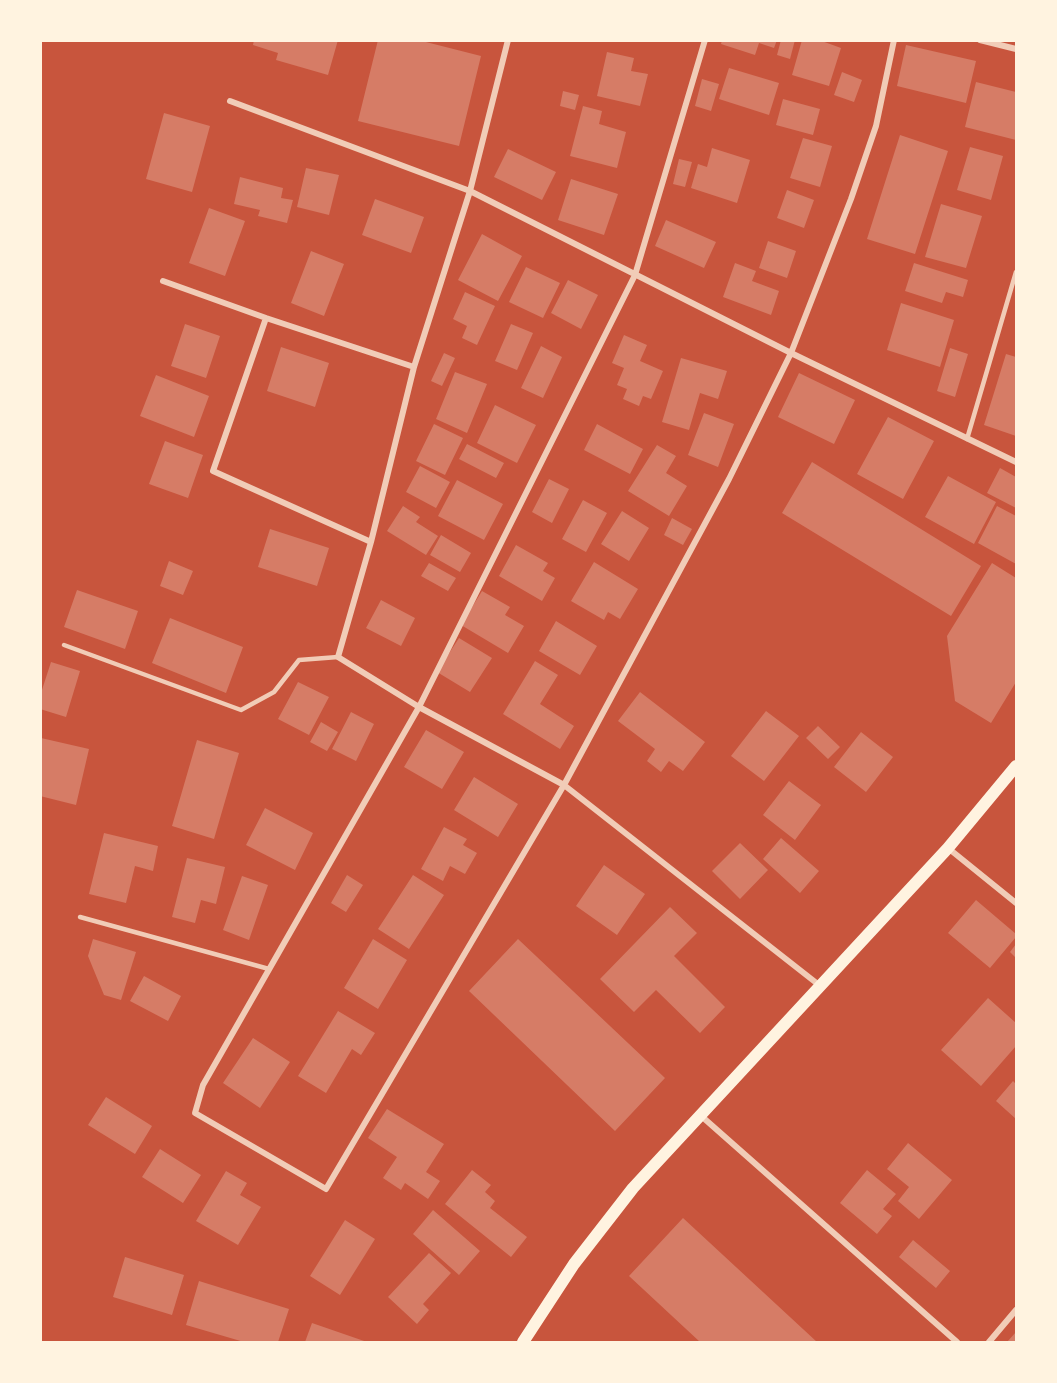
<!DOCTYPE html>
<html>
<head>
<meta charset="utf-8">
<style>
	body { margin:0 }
	#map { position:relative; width:1057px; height:1383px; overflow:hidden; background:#c8553d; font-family:Ubuntu,sans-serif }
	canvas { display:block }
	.frame { position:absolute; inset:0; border:42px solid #fff3e0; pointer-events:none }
</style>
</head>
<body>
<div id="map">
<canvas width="1057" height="1383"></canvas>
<div class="frame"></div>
</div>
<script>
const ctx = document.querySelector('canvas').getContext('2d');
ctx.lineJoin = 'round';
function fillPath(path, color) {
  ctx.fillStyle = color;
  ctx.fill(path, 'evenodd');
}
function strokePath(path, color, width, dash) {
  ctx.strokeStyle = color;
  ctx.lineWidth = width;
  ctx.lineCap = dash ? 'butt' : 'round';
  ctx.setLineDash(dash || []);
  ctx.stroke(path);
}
fillPath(new Path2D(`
	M254 40H338L328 75 276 60 278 53 253 45Z
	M378 40H418L481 56 459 146 358 121Z
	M722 40H777L774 48 759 43 755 55 721 44Z
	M781 40H795L790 59 777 55Z
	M802 40H819L841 48 829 86 792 75Z
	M906 45 976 61 966 103 897 86Z
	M607 52 634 58 631 71 648 74 640 106 597 96Z
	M729 68 779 83 769 115 719 99Z
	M842 72 862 80 854 102 834 95Z
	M702 79 719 84 711 111 695 106Z
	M976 82 1016 92V140L965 127Z
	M563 91 579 95 575 110 560 106Z
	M783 99 820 109 813 135 776 125Z
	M583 106 602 111 599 124 626 132 617 168 570 156Z
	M164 113 210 126 192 192 146 179Z
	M900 135 948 151 915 254 867 239Z
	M803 138 832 146 820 187 790 178Z
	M970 147 1003 156 991 200 957 190Z
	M712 148 750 160 737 203 691 188 698 164 707 167Z
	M508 149 556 172 542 200 494 177Z
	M679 159 692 162 685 187 673 184Z
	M306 168 339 175 329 215 297 207Z
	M240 177 283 188 281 198 293 200 287 223 258 216 260 210 234 204Z
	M571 179 618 194 604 235 558 220Z
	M787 190 814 200 804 228 777 218Z
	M375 199 424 217 411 253 362 235Z
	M941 204 982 216 966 268 925 257Z
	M209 208 245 221 225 276 189 263Z
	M666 220 716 242 704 268 655 246Z
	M482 234 522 256 498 301 458 280Z
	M768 241 796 251 787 278 759 268Z
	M311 251 344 264 324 316 291 303Z
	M735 263 756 271 752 281 779 291 771 315 723 297Z
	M914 263 968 280 963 297 946 292 942 303 905 291Z
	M526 267 560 283 543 318 509 302Z
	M568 280 598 295 581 329 551 313Z
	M465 292 495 306 477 345 462 338 467 326 453 319Z
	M901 303 954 320 940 367 887 350Z
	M185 324 220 336 206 378 171 366Z
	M511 324 533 333 517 370 495 361Z
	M624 335 647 345 640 361 663 371 651 399 643 396 639 406 623 399 627 389 617 385 624 368 612 363Z
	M541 346 562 357 543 398 521 388Z
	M281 347 329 363 315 407 267 391Z
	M950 348 968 354 955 397 937 391Z
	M444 353 455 358 442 386 431 381Z
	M1006 354 1016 357V436L984 425Z
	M681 358 727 371 718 399 700 393 689 430 662 422Z
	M455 372 487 384 467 433 436 419Z
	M799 373 855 400 834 444 778 417Z
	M156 375 209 396 194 437 140 416Z
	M495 405 536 425 517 463 477 443Z
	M704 413 734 424 718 467 688 455Z
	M888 417 934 441 903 499 857 474Z
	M434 424 463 438 445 475 416 461Z
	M597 424 643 449 630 474 584 450Z
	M165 441 203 455 188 498 149 484Z
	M467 444 504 463 496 478 459 459Z
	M657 445 676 456 666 473 687 486 669 516 628 491Z
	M812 462 981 566 951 616 782 513Z
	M420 466 450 482 436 508 406 492Z
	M1000 468 1016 477V508L987 493Z
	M948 476 996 502 974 544 925 517Z
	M549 479 569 489 552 523 532 512Z
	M457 480 503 504 484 540 438 516Z
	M583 500 607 513 586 552 562 539Z
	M403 506 420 517 416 522 438 536 426 555 387 531Z
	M997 506 1016 516V564L978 543Z
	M622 511 649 528 629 561 601 544Z
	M672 518 692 529 683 545 664 535Z
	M270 529 329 548 317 586 258 567Z
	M441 535 471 553 460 572 430 555Z
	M516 545 548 563 543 571 555 578 542 601 499 576Z
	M169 561 193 571 183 595 160 586Z
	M594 562 638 589 620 619 608 612 604 620 571 601Z
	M429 563 456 578 448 591 421 576Z
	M992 563 1016 578V682L991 723 955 701 947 636Z
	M77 590 138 611 125 649 64 627Z
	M482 591 510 607 505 615 524 626 508 653 461 625Z
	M381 600 415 618 401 646 366 628Z
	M170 618 243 647 226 693 152 663Z
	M556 621 597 646 580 675 539 651Z
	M459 638 492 658 470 692 437 672Z
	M535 661 558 675 540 704 574 726 560 749 503 714Z
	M51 662 80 671 66 717 40 709V696Z
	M298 682 329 697 309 735 278 719Z
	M640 692 705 742 683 771 669 761 661 772 647 761 655 749 618 721Z
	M766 711 799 736 764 781 731 756Z
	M351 712 374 724 356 761 332 749Z
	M321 722 338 732 327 751 310 742Z
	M818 726 840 747 828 759 806 738Z
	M426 730 464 752 442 789 404 767Z
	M861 732 893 757 866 792 834 767Z
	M41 738 89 749 76 805 40 796Z
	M197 740 239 753 214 839 172 826Z
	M474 777 518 804 498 837 454 810Z
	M789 781 821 805 795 840 763 815Z
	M265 808 313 833 295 870 246 845Z
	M444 827 467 839 463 845 477 853 465 874 450 866 443 881 421 869Z
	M104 833 158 846 153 871 135 866 126 903 89 894Z
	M781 838 819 871 800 893 763 859Z
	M740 843 768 870 740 899 712 871Z
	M187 858 225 867 216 904 201 900 195 923 172 917Z
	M604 865 645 894 617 935 576 906Z
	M347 875 363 885 346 912 331 903Z
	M413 875 444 895 409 949 378 929Z
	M242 876 268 885 249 940 223 930Z
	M976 900 1016 934V937L990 968 948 933Z
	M670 907 697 933 674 956 725 1007 700 1033 656 990 634 1012 600 979Z
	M93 939 136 952 121 1000 104 995 88 956Z
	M373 939 407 960 378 1009 344 988Z
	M518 939 665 1078 615 1131 469 991Z
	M1016 944V958L1010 952Z
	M144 976 181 996 168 1021 130 1001Z
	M988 998 1016 1023V1046L981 1086 941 1050Z
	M338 1011 375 1033 361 1055 352 1049 326 1093 298 1076Z
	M253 1038 290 1062 260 1108 223 1083Z
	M1013 1081 1016 1084V1119L996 1101Z
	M106 1097 152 1126 135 1154 88 1125Z
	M387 1109 444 1144 426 1172 440 1181 428 1199 405 1183 401 1190 383 1178 397 1157 368 1138Z
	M908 1143 952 1180 919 1219 898 1201 909 1187 887 1169Z
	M160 1149 201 1175 183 1203 142 1177Z
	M472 1170 491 1185 485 1192 495 1201 490 1208 527 1237 511 1257 445 1204Z
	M867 1170 896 1194 883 1209 892 1216 877 1234 840 1203Z
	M226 1171 247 1183 240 1195 261 1207 238 1245 196 1221Z
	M433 1210 480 1251 459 1275 413 1234Z
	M683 1218 817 1342H700L629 1276Z
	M345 1220 375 1239 340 1295 310 1276Z
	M913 1240 950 1271 936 1288 899 1257Z
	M429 1253 451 1273 423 1304 429 1310 417 1324 388 1297Z
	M125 1257 184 1275 172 1315 113 1297Z
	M199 1281 289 1309 278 1342H244L186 1325Z
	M312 1323 367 1342H305Z
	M1016 1332V1342H1007Z`), '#d67c66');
strokePath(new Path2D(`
	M967 439 1016 272
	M64 645 241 710 274 692 299 660 338 657
	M80 917 269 969`), '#f1ccb7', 4.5);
strokePath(new Path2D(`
	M508 40 470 191 414 367 371 542 338 657 419 707 564 785 819 985
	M705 40 635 275 419 707 203 1085 195 1113 326 1189 564 785 729 479 791 353 851 199 876 126 894 40
	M980 40 1016 49
	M230 101 470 191 791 353 1016 462
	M163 281 266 318 414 367
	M266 318 213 471 371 542
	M948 848 1016 903
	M699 1114 957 1342
	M989 1342 1016 1310`), '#f1ccb7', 6);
strokePath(new Path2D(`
	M523 1342 574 1264 633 1188 948 848 1016 766`), '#fff3e0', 12);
</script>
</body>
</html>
